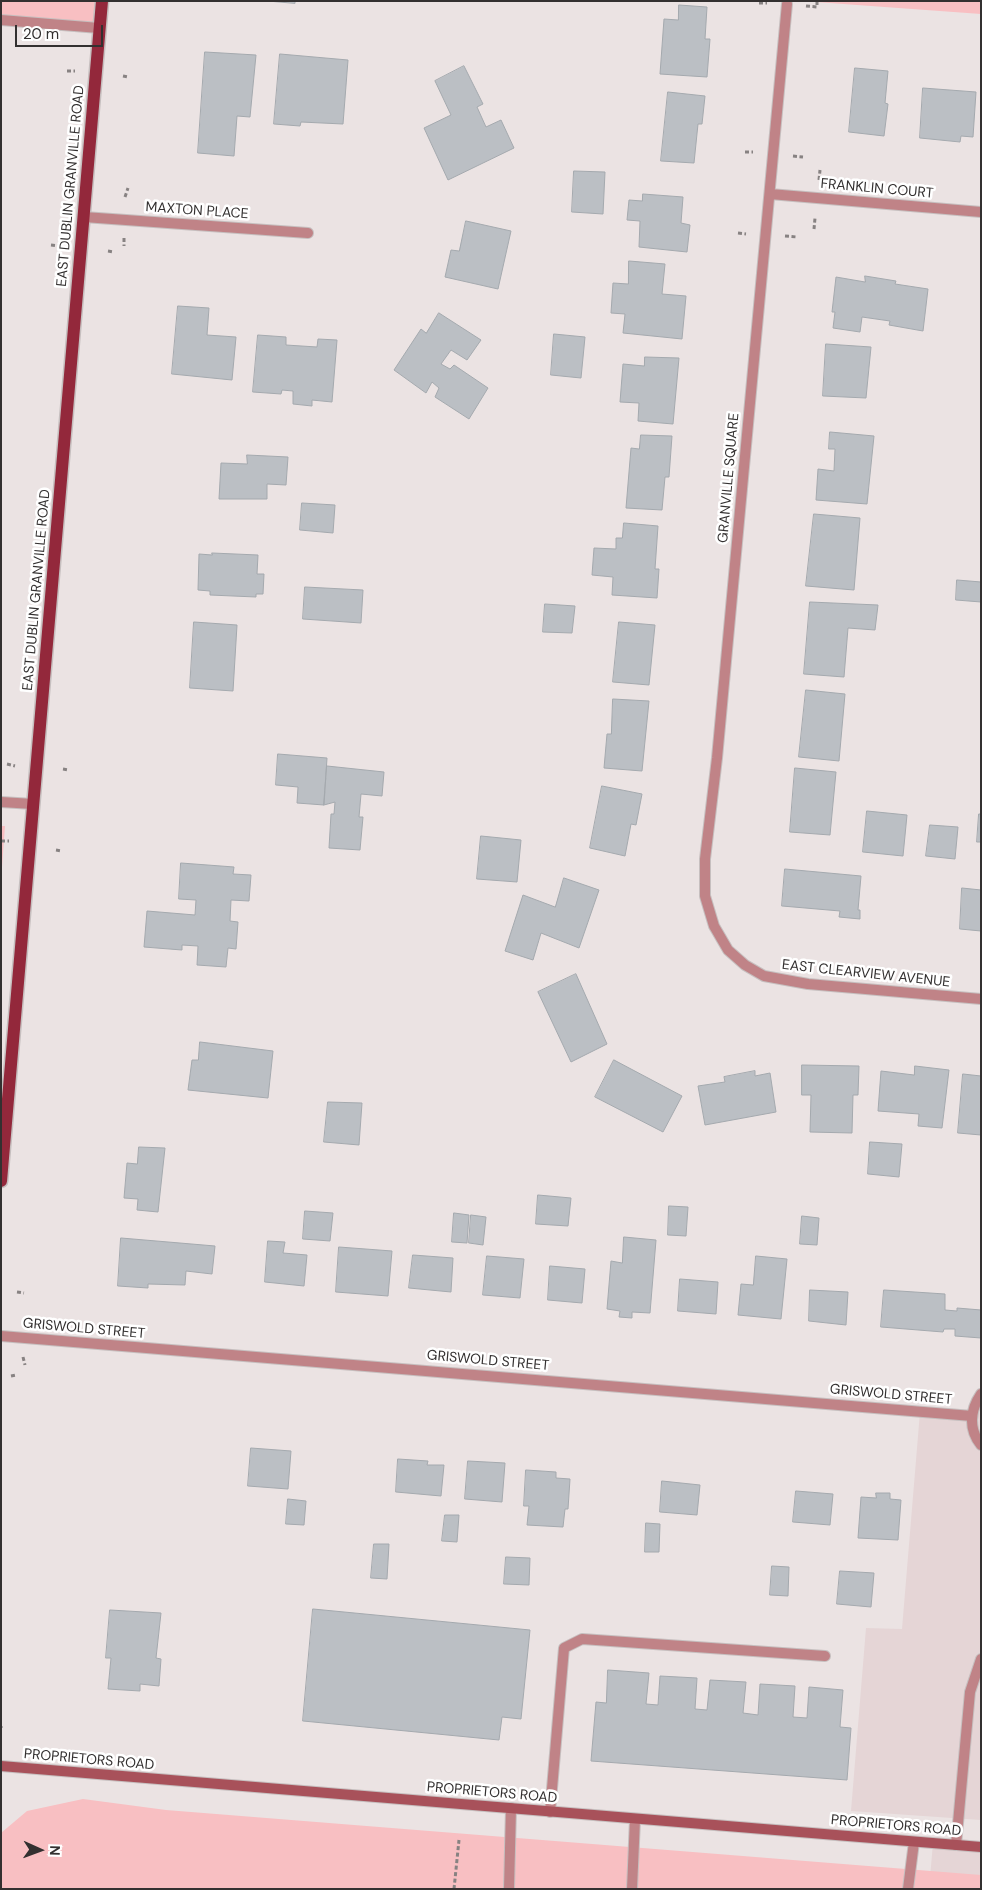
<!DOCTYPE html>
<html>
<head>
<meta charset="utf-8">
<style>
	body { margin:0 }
	#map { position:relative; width:982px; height:1890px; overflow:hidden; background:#ebe3e3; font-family:"DM Sans",sans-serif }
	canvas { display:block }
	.frame { position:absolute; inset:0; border:2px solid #333030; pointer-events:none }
	.north { position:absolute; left:15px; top:1825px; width:50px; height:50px; -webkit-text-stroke:4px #fff; paint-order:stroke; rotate:92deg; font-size:14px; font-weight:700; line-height:20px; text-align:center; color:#333030 }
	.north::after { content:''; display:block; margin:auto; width:18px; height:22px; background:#333030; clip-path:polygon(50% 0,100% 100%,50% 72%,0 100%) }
	.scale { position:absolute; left:15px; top:25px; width:88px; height:22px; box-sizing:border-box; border:2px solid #333030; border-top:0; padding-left:6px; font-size:15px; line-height:18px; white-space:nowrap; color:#333030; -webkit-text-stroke:4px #fff; paint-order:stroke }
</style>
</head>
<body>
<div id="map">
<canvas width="982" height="1890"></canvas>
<div class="frame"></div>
<div class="north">N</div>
<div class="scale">20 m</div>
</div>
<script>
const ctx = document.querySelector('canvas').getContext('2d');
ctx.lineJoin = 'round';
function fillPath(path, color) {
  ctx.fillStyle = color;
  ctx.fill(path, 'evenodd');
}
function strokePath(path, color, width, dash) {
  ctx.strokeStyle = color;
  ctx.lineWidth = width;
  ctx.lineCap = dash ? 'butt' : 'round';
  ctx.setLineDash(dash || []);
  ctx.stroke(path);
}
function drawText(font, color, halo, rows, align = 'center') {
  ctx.font = font + ' "DM Sans",sans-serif';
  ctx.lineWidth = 5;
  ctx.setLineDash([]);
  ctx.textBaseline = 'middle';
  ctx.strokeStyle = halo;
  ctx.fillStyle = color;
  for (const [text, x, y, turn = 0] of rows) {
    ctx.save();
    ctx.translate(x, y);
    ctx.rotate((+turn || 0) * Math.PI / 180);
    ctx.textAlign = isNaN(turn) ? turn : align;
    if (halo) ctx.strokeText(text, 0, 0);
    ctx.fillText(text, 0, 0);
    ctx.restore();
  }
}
fillPath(new Path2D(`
	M981 1394V1820L851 1811 866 1628 902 1629 920 1412 971 1416Z
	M933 1843 981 1847V1889H929Z`), '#e5d5d6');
fillPath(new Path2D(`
	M1 1H101L99 30 1 22Z
	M802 1H981V14Z
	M1 826H5L1 881Z
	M83 1799 166 1810 981 1875V1889H1V1833L27 1811Z`), '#f8bfc2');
const building = new Path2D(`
	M268 1H295V3Z
	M679 5 707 7 705 39H710L707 77 660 74 664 19 678 20Z
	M205 52 256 55 250 117 237 116 234 156 198 153Z
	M280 54 348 60 343 124 301 122 300 126 274 124Z
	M464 66 483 104 477 107 486 127 501 120 514 148 448 180 424 128 451 115 435 81Z
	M855 68 888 71 885 103 888 104 884 136 849 132Z
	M923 88 976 92 973 137 961 136 960 142 920 138Z
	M668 92 705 96 702 124H698L694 163 661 161Z
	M574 171 605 172 603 214 572 212Z
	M643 194 683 197 681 223 690 225 687 252 639 247 640 221 627 220 629 200 642 201Z
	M466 221 511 231 498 289 445 277 451 250 459 251Z
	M629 261 665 264 662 294 686 296 682 339 623 333 625 314 611 313 613 283 628 284Z
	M865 276 896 281 895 284 928 289 923 331 889 325 890 321 862 317 860 332 833 328 835 312H832L836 277 865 282Z
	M178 306 209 308 207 335 236 337 232 380 172 374Z
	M439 313 481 340 467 360 451 350 441 364 450 369 454 365 488 388 469 419 435 397 439 388 432 382 426 393 394 370 421 329 426 333Z
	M554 334 585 337 581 378 551 375Z
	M258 335 286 337V345L317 347 318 339 337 340 332 402 312 400V406L293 404V391L282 390 281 394 253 392Z
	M826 344 871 347 866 398 823 396Z
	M645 357 679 358 673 424 638 421 639 403 620 402 623 364 644 366Z
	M830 432 874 436 867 504 816 500 818 469 834 471 835 449H829Z
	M641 435 672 436 669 477H665L662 510 626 508 631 448 639 449Z
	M247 455 288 457 286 485 267 484V499H219L221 463 247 464Z
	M302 503 335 505 333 533 300 530Z
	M814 514 860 518 854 590 806 586Z
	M624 523 658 526 655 569H659L657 598 612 595 613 577 592 575 594 548 616 549V538H622Z
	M212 553 258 555 257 574H264L263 594H256V597L210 595V591L198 590 199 554 212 555Z
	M957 580 981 582V602L956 600Z
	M305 587 363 590 361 623 303 619Z
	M810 602 878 605 875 630 848 628 844 677 804 674Z
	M545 604 575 606 572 633 543 632Z
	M194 622 237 625 233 691 190 688Z
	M619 622 655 625 649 685 613 682Z
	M806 690 845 694 839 761 799 757Z
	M613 699 649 701 642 771 604 768 607 734H611Z
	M278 754 327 758 324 805 297 803 298 787 276 785Z
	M327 766 384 772 382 796 361 794 359 817H363L360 850 329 848 331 814H334L335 802 324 805Z
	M795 768 836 772 830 835 790 832Z
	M602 786 642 794 636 825 631 824 625 856 590 848Z
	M867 811 907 815 903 856 863 852Z
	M979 814H981V842H977Z
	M930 825 958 827 955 859 926 856Z
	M481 836 521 840 517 882 477 879Z
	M181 863 234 867 233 874 251 875 249 901 231 900 230 921 238 922 236 949 228 948 226 967 197 965 198 946 182 945V950L144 947 147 911 195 915 196 900 179 899Z
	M785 869 861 876 858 910H860V919L839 917 840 911 782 906Z
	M564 878 599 890 579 948 541 933 533 960 505 951 523 895 555 907Z
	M962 888 981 890V931L960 929Z
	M576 974 607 1044 571 1062 538 992Z
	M200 1042 273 1051 268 1098 188 1090 192 1060H198Z
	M614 1060 682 1096 663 1132 595 1097Z
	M802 1065 859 1066 858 1095H853L852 1133 810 1132 811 1095H802Z
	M915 1066 949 1070 942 1128 918 1126 919 1114 878 1111 881 1071 914 1075Z
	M755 1071V1076L770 1073 776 1112 705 1125 698 1086 725 1082 724 1077Z
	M963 1074 981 1076V1135L958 1133Z
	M328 1102 362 1103 359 1145 324 1142Z
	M870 1142 902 1144 899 1177 868 1174Z
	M139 1147 165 1148 158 1212 137 1210 138 1199 124 1198 127 1163 137 1164Z
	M538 1195 571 1198 568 1226 536 1224Z
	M669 1206 688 1207 686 1236 668 1235Z
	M305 1211 333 1213 330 1241 303 1239Z
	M454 1213 469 1215 467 1243 452 1242Z
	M471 1215 486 1217 483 1245 469 1243Z
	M802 1216 819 1218 817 1245 800 1244Z
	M624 1237 656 1240 650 1313 632 1312V1318L619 1317 620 1311 607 1309 611 1261 622 1263Z
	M121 1238 215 1246 212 1274 186 1271 185 1285 148 1284V1288L118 1286Z
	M268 1241 285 1242 283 1253 307 1255 304 1286 265 1282Z
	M339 1247 392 1251 388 1296 336 1292Z
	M413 1255 453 1258 451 1292 409 1288Z
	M487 1256 524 1259 520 1298 483 1295Z
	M756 1256 787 1259 781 1319 738 1315 741 1284 753 1285Z
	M550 1266 585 1269 582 1303 548 1300Z
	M680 1279 718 1282 716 1314 678 1311Z
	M810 1290 848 1292 846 1325 809 1321Z
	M884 1290 945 1294V1310L957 1311V1308L981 1310V1338L955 1336V1329H944L943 1332 881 1327Z
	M251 1448 291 1451 288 1489 248 1486Z
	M398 1459 428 1461 427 1465H444L441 1496 396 1492Z
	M468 1461 505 1463 502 1502 465 1499Z
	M526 1470 556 1472V1478L570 1479 568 1509H565L563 1527 527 1525 529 1506H524Z
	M662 1481 700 1485 697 1515 660 1512Z
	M796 1491 833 1494 830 1525 793 1522Z
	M876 1493H890V1499L901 1500 898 1540 858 1538 861 1497 876 1498Z
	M288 1499 306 1501 304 1525 286 1524Z
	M445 1515H459L457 1542 442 1541Z
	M646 1523 660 1524 659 1552H645Z
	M374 1544H389L387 1579 371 1578Z
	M506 1557 530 1558 529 1585 504 1584Z
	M772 1566 789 1567 788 1596 770 1595Z
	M840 1571 874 1573 871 1607 837 1604Z
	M313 1609 530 1630 521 1719 502 1717 499 1740 303 1721Z
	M110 1610 161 1613 156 1658 161 1659 159 1686 140 1684V1691L108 1689 111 1658H106Z
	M608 1670 649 1673 646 1704 658 1705 660 1676 697 1678 695 1709 707 1710 710 1680 746 1682 743 1713 758 1715 760 1684 795 1686 793 1717 807 1718 809 1687 843 1690 840 1727 851 1728 847 1780 591 1761 596 1702 606 1703Z`);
fillPath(building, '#bbbfc4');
strokePath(building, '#a4a9ae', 1);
const lane = new Path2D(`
	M981 1394C970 1410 968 1429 981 1445
	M550 1812 564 1648 582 1639 825 1656
	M956 1845 970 1692 981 1659
	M509 1889 511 1808
	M632 1889 635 1819
	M908 1889 914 1842`);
const street = new Path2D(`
	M787 4 717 758 705 859V896L714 926 728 950 745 965 764 976 808 984 981 999
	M1 20 99 28
	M770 194 981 212
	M84 217 308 233
	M1 802 33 804
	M1 1336 972 1416`);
const secondary = new Path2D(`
	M1 1766 981 1847`);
const primary = new Path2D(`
	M1 1181 102 1`);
strokePath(lane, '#c6bfbf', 12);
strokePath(street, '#c6bfbf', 12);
strokePath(secondary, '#c6bfbf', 12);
strokePath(primary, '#c6bfbf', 15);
strokePath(new Path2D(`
	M759 3H767
	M806 6 817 7V1
	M67 71H75
	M123 76 128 77
	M745 152H753
	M793 156 803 157
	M819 180 820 170
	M125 197 128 188
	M814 229 815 218
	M738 233 746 234
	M785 236 797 237
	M124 238V246
	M51 245 60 246
	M108 251 114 252
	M7 764 15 766
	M63 769 69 770
	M1 841H9
	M56 850 62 851
	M17 1292 24 1293
	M23 1357 25 1365
	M11 1376 16 1375
	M1 1727 2 1726
	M454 1889 459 1840`), '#878282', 3, [4, 2.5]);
strokePath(lane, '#c08387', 10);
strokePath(street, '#c08387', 10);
strokePath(secondary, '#a8515a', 10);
strokePath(primary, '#93283b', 12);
drawText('14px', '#333030', '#fff', [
	["EAST DUBLIN GRANVILLE ROAD",71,186,-85],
	["FRANKLIN COURT",877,189,5],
	["MAXTON PLACE",197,211,4],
	["GRANVILLE SQUARE",729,478,-85],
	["EAST DUBLIN GRANVILLE ROAD",37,590,-85],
	["EAST CLEARVIEW AVENUE",866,974,6],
	["GRISWOLD STREET",84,1329,5],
	["GRISWOLD STREET",488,1361,5],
	["GRISWOLD STREET",891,1395,5],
	["PROPRIETORS ROAD",89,1760,5],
	["PROPRIETORS ROAD",492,1793,5],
	["PROPRIETORS ROAD",896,1826,5]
]);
</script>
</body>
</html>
